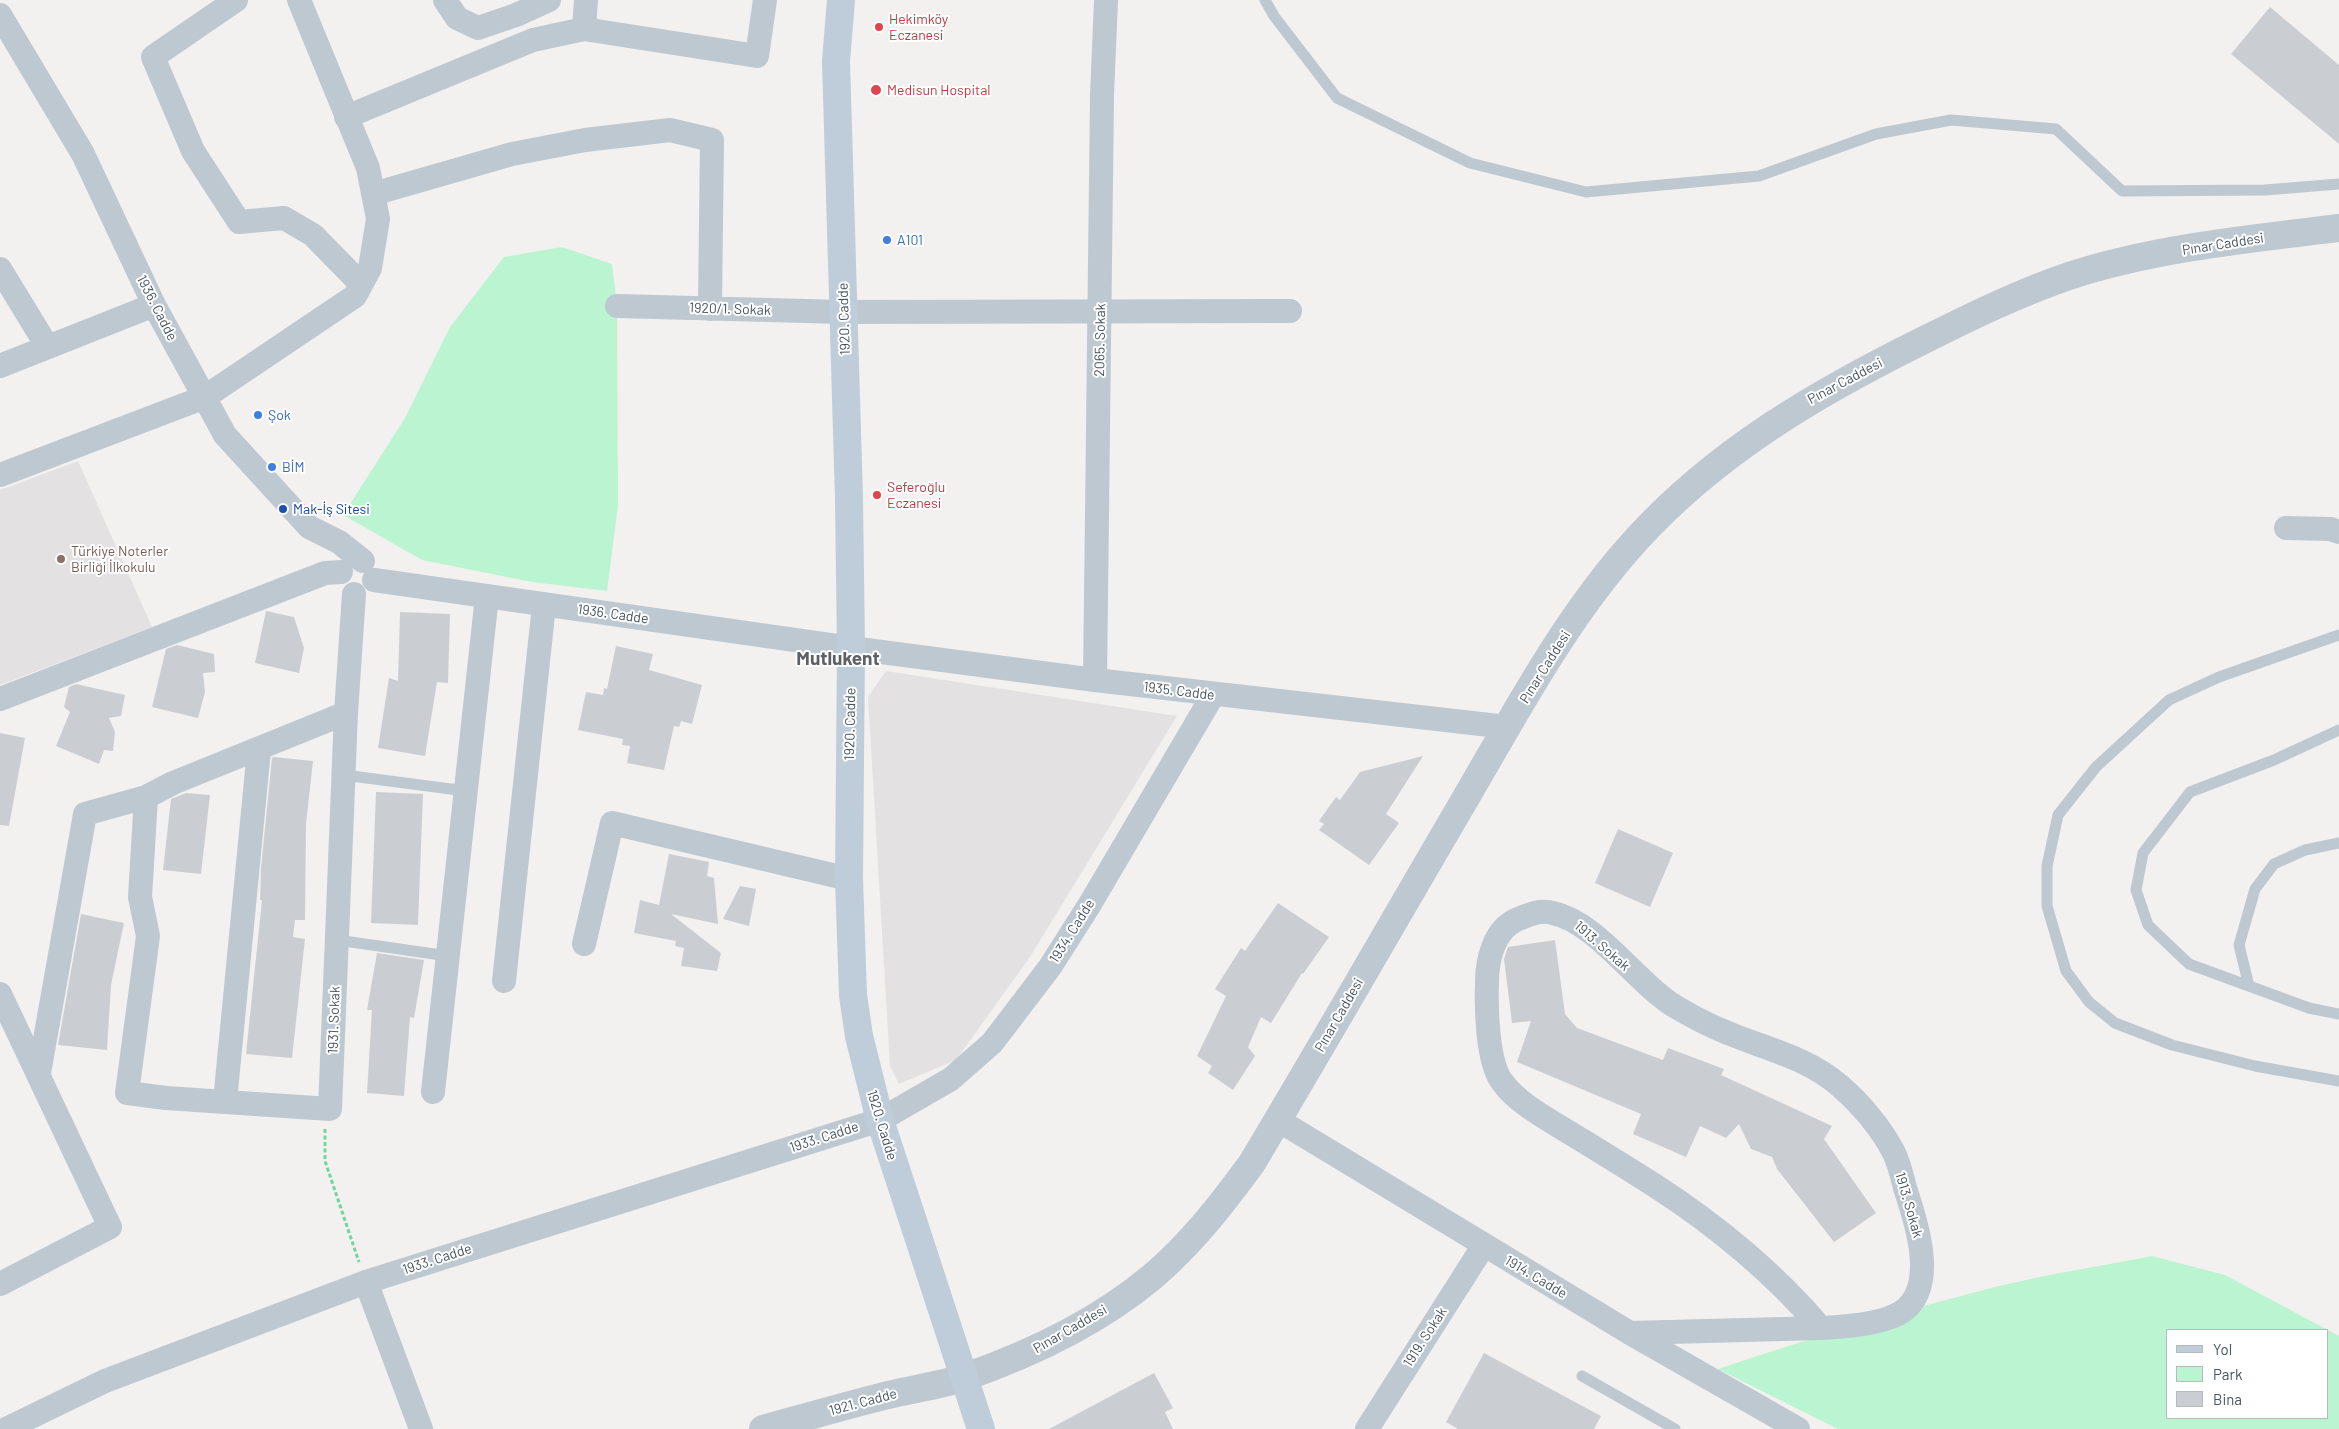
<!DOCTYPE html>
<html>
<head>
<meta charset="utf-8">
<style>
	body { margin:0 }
	#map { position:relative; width:2339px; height:1429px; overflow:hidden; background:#f3f0f0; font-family:Barlow,sans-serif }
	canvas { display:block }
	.legend { position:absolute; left:2166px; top:1329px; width:162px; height:90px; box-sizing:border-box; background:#fff; border:1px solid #b5bbbf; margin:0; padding:6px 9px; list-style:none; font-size:15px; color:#465560 }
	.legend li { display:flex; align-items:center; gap:10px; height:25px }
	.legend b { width:25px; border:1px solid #b5bbbf }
</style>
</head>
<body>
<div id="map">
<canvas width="2339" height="1429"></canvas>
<ul class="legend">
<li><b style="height:6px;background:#bfccd9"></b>Yol</li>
<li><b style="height:14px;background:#bbf4d0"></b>Park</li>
<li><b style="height:14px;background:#caced3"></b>Bina</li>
</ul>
</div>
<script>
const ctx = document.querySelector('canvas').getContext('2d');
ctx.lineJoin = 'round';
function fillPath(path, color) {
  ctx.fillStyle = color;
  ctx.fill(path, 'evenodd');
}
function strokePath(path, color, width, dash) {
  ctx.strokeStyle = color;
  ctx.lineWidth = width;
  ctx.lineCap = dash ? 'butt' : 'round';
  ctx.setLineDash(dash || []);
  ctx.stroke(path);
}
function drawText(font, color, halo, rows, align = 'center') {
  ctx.font = font + ' Barlow,sans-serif';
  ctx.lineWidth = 4;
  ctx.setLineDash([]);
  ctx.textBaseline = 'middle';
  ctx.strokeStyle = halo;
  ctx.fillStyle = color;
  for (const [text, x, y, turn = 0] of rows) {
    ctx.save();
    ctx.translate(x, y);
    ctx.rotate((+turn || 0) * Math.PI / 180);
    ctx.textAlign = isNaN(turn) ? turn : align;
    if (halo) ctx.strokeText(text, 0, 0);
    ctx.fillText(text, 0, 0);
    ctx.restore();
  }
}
fillPath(new Path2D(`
	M78 461 152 627 0 685V490Z
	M886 671 1177 716 1030 957 956 1060 899 1084 890 1066 868 697Z`), '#e4e1e2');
fillPath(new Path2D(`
	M562 247 612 264 617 306 618 506 607 591 532 582 422 560 343 515 405 418 450 327 504 257Z
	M2152 1256 2225 1275 2339 1336V1429H1838L1718 1369C1811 1338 1904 1310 1999 1286 2049 1274 2101 1266 2152 1256ZM2168 1330H2328V1418H2168Z`), '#bbf4d0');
fillPath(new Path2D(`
	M2270 7 2339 65V144L2231 54Z
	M266 611 294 617 304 648 299 673 255 663Z
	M400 612 450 614 448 683 437 682 425 756 378 748 389 678 398 681Z
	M177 645 214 654 215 672 203 673 205 692 198 718 152 707 166 649Z
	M616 646 653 654 649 670 702 685 692 724 681 721 679 727 674 726 664 770 627 763 630 746 622 745 623 739 578 730 586 692 603 695 604 688 607 689Z
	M76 684 125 695 121 716 109 718 115 732 113 751 104 750 99 764 56 746 70 712 64 707 69 687Z
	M0 733 25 738 9 826 0 825Z
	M1423 756 1386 814 1399 823 1369 865 1319 830 1324 824 1319 821 1336 797 1340 800 1360 772Z
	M274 757 313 761 306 824 305 920H295L293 937 305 939 292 1058 246 1054 262 900H260L261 868 272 758Z
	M376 792 423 794 418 925 371 923Z
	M186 793 210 795 201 874 163 870 171 799Z
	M1618 829 1673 853 1650 907 1595 883Z
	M669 854 709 862 707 876 714 878 718 924 671 914 721 953 717 971 681 966 684 948 675 946 676 941 634 933 640 900 659 905Z
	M740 886 756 889 749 926 723 919Z
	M1278 903 1329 937 1303 974 1302 973 1271 1023 1261 1017 1248 1047 1255 1056 1233 1090 1208 1073 1212 1066 1197 1056 1226 996 1215 989 1241 948 1245 951Z
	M81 914 124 923 111 985 107 1050 58 1045Z
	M1555 940 1565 1014 1577 1028 1663 1060 1668 1048 1724 1069 1721 1075 1832 1126 1824 1139 1876 1213 1834 1242 1777 1169 1772 1157 1751 1149 1739 1124 1726 1138 1700 1126 1686 1157 1633 1134 1641 1114 1517 1062 1531 1021 1512 1023 1504 959 1508 947Z
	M377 953 424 960 414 1018 410 1017 404 1096 367 1093 372 1010H367Z
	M1484 1353 1601 1416 1594 1429H1458L1446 1422Z
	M1154 1373 1173 1408 1165 1412 1173 1429H1049Z`), '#caced3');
strokePath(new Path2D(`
	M325 1129V1161L359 1262`), '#70d6a0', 3, [4, 2.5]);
strokePath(new Path2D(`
	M1265 0 1274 16 1337 98 1470 163 1586 192 1759 176 1876 134 1951 120 2056 129 2122 191 2265 190 2339 184
	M2339 635 2219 677 2169 700 2096 767 2058 815 2047 866V906L2066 971 2089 1002 2115 1023 2172 1045 2255 1066 2339 1081
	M2339 730 2274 760 2190 792 2143 853 2136 890 2148 925 2189 964 2309 1008 2339 1014
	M344 775 466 791
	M337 940 448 956
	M2249 986 2239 945 2255 889 2274 864 2305 850 2339 843
	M1582 1376 1675 1429`), '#bdc8d1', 11);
strokePath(new Path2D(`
	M236 0 153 57 193 151 239 222 284 218 313 235 361 284
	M445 0 457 18 478 28 516 15 549 0
	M0 15 83 154 154 305 225 435 309 527 339 542 363 561
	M584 29 586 0
	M346 117 533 40 584 29 757 56 765 0
	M373 194 512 154 585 140 670 130 712 140 710 309
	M0 269 47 346
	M617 306 844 312 1290 311
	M0 366 154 305
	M0 475 205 397 355 296 370 268 378 219 368 168 299 0
	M2286 528 2331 529 2339 532
	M374 580 851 648 1095 680 1507 727
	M1095 680 1102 95 1106 0
	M0 699 325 573 341 572
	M146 797 140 897 148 936 127 1093 166 1098 330 1109 346 713 354 594
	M584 944 612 823 849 879
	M504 981 544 605
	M0 994 110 1227 0 1284
	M39 1073 85 814 146 797 173 783 346 713
	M433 1092 487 596
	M225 1101 259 750
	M1278 1120 1630 1333 1798 1429
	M366 1282 421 1429
	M1630 1333 1821 1328C1843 1327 1885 1324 1903 1311 1938 1286 1916 1221 1905 1188 1902 1176 1899 1162 1893 1151 1881 1128 1860 1103 1840 1086 1809 1058 1766 1049 1728 1033 1710 1026 1693 1017 1676 1007 1636 983 1598 923 1553 913 1540 909 1528 915 1516 920 1494 930 1487 960 1487 982 1486 1007 1487 1064 1503 1083 1518 1103 1544 1117 1565 1130 1595 1148 1624 1166 1654 1185 1716 1225 1773 1272 1821 1328
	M6 1429 105 1381 366 1282 880 1120 951 1079 992 1043 1050 967 1090 904 1213 695
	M1367 1429 1484 1245`), '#bdc8d1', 24);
strokePath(new Path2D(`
	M763 1429C803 1418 844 1406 884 1396 911 1389 939 1386 965 1377 1031 1354 1098 1322 1152 1277 1191 1244 1222 1204 1252 1163 1324 1043 1393 922 1464 801 1516 712 1566 617 1636 540 1716 452 1817 393 1922 341 1970 317 2019 293 2069 276 2155 248 2249 239 2339 228`), '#bdc8d1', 28);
strokePath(new Path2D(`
	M841 0 836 61 849 499 851 648 849 879 853 995 859 1036 880 1120 981 1429`), '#bfccd9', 28);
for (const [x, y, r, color] of [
	[879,27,5,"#e0444e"],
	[876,90,6,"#e0444e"],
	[887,240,5,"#3f7fe0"],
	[258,415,5,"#3f7fe0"],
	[272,467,5,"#3f7fe0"],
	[877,495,5,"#e0444e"],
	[283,509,5,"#1a4fb4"],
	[61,559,5,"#8d6e63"]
]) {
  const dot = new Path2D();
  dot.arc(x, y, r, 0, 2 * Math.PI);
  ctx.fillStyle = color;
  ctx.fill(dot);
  strokePath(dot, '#fff', 2);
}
drawText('14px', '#be3a42', '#fff', [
	["Hekimköy",889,19],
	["Eczanesi",889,35],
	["Medisun Hospital",887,90],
	["Seferoğlu",887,487],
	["Eczanesi",887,503]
], 'left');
drawText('14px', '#366cbe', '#fff', [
	["A101",897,240],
	["Şok",268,415],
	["BİM",282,467]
], 'left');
drawText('14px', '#465560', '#fff', [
	["Pınar Caddesi",2223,244,-9],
	["1936. Cadde",157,308,63],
	["1920/1. Sokak",730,309,2],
	["1920. Cadde",844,319,-92],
	["2065. Sokak",1100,340,-89],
	["Pınar Caddesi",1845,381,-28],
	["1936. Cadde",613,614,8],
	["Pınar Caddesi",1545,667,-58],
	["1935. Cadde",1179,691,7],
	["1920. Cadde",850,724,-89],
	["1934. Cadde",1072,931,-58],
	["1913. Sokak",1602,946,41],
	["Pınar Caddesi",1339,1015,-60],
	["1931. Sokak",334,1020,-88],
	["1920. Cadde",882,1125,73],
	["1933. Cadde",824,1137,-18],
	["1913. Sokak",1909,1205,74],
	["1933. Cadde",437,1259,-18],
	["1914. Cadde",1536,1277,31],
	["Pınar Caddesi",1070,1329,-30],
	["1919. Sokak",1425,1337,-57],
	["1921. Cadde",863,1402,-15]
]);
drawText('14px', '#164399', '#fff', [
	["Mak-İş Sitesi",293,509]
], 'left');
drawText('14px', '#785e54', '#fff', [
	["Türkiye Noterler",71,551],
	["Birliği İlkokulu",71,567]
], 'left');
drawText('bold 19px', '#5c6166', '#fff', [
	["Mutlukent",838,659]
]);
</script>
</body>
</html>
